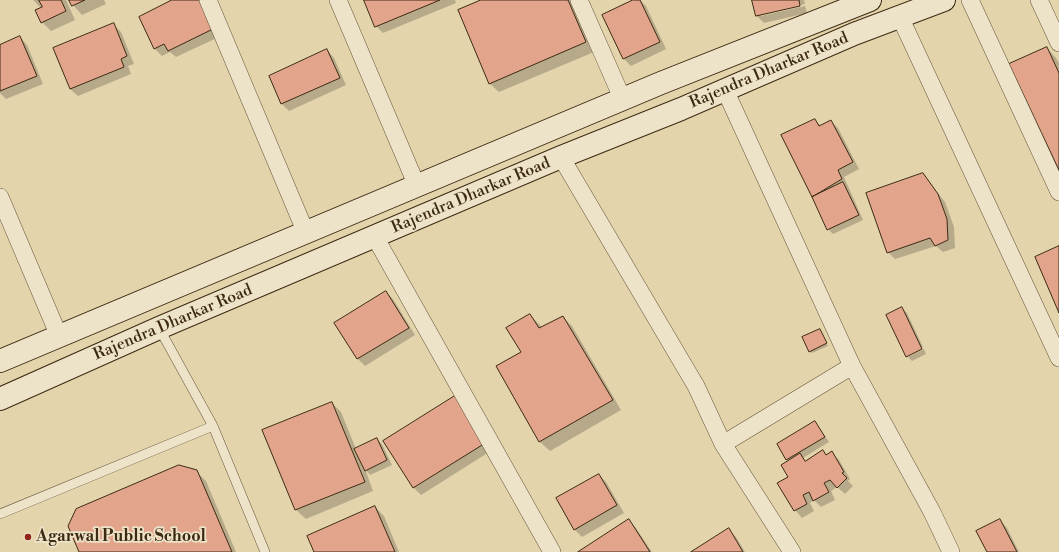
<!DOCTYPE html>
<html>
<head>
<meta charset="utf-8">
<style>
	body { margin:0 }
	canvas { display:block; background:#e3d4ac }
</style>
</head>
<body>
<canvas width="1059" height="552"></canvas>
<script>
const ctx = document.querySelector('canvas').getContext('2d');
ctx.lineJoin = 'round';
function fillPath(path, color) {
  ctx.fillStyle = color;
  ctx.fill(path, 'evenodd');
}
function strokePath(path, color, width, dash) {
  ctx.strokeStyle = color;
  ctx.lineWidth = width;
  ctx.lineCap = dash ? 'butt' : 'round';
  ctx.setLineDash(dash || []);
  ctx.stroke(path);
}
function drawText(font, color, halo, rows, align = 'center') {
  ctx.font = font + ' "Libre Bodoni",serif';
  ctx.lineWidth = 3.5;
  ctx.setLineDash([]);
  ctx.textBaseline = 'middle';
  ctx.strokeStyle = halo;
  ctx.fillStyle = color;
  for (const [text, x, y, turn = 0] of rows) {
    ctx.save();
    ctx.translate(x, y);
    ctx.rotate((+turn || 0) * Math.PI / 180);
    ctx.textAlign = isNaN(turn) ? turn : align;
    if (halo) ctx.strokeText(text, 0, 0);
    ctx.fillText(text, 0, 0);
    ctx.restore();
  }
}
fillPath(new Path2D(`
	M33 0H66L75 20 51 31 42 22 41 8Z
	M71 0H104L106 4 82 15 73 5Z
	M174 0 221 36 176 57 170 52 162 56 155 49Z
	M365 0H455L456 3 383 33 376 26Z
	M483 0H573L594 52 499 92 489 83Z
	M635 0H640L646 6 666 49 631 66 624 59 603 15Z
	M753 0H804L805 4 761 14V16L805 6 807 13 764 23 757 16Z
	M114 25 121 32 134 64 128 66 131 74 78 96 70 89Z
	M20 37 27 45 43 84 6 99 0 93V46Z
	M1047 48 1056 58 1059 63V168Z
	M327 50 334 58 346 85 289 111 282 104 270 76Z
	M815 120 821 126 831 121 838 128 859 169 844 177 863 220 833 234 828 229 813 196Z
	M923 174 945 202 954 227 955 248 943 252 936 246 895 259 888 252Z
	M386 292 393 299 415 335 365 366 358 359 336 323Z
	M902 308 907 313 923 347 907 355V356Z
	M530 315 542 327 563 317 572 326 621 410 550 451 540 442 497 367 522 353Z
	M819 330 828 346 812 353 810 351Z
	M924 349 926 354 912 361 908 357Z
	M457 396 494 449 421 495 413 487Z
	M332 403 341 412 356 449 377 440 382 444 392 465 370 475 365 469 373 491 306 519 296 510 264 431Z
	M815 422 829 442 803 458 806 461 823 451 827 455 832 453 839 460 850 479 848 481 853 486 845 494 837 487 831 491 835 500 821 507 814 500 810 503 814 511 802 518 795 510 789 477V461L787 459Z
	M196 471 206 481 236 552H80Z
	M599 475 606 482 624 513 582 537 575 530Z
	M375 507 384 516 399 552H315Z
	M629 520 636 528 652 552H580Z
	M1000 520 1007 528 1019 552H988Z
	M729 530 736 537 745 552H692Z`), '#0003');
const building = new Path2D(`
	M39 0H61L66 11 41 23 35 10 42 7Z
	M69 0H85L72 6Z
	M172 0H202L215 28 168 51 164 44 154 49 139 17Z
	M364 0H440L375 27Z
	M481 0H568L586 42 489 84 458 10Z
	M633 0H640L660 42 623 59 602 15Z
	M752 0H799L800 6 756 16Z
	M114 23 127 56 121 59 124 67 70 89 53 48Z
	M20 36 37 76 0 91V45Z
	M1047 47 1059 73V170L1009 64Z
	M327 49 340 78 281 104 269 76Z
	M815 119 819 126 831 120 853 162 838 170 842 179 812 197 781 135Z
	M923 173 938 194 947 219 948 240 935 246 930 238 887 253 866 193Z
	M843 182 859 215 827 230 812 197Z
	M1059 246V313L1035 257Z
	M386 291 409 328 357 359 334 323Z
	M902 307 922 349 906 357 886 315Z
	M530 314 539 328 563 316 613 400 539 442 496 366 521 352 506 328Z
	M820 329 827 343 809 352 802 337Z
	M458 394 487 442 413 488 383 441Z
	M332 402 365 482 295 510 262 430Z
	M815 421 825 437 786 460 777 444Z
	M377 438 387 460 365 471 354 449Z
	M823 450 826 455 832 451 844 472 842 473 847 478 837 488 830 480 824 483 829 492 813 501 809 492 803 495 807 504 794 511 777 483 788 477 781 465 800 453 805 461Z
	M179 465 197 470 232 552H79L68 526 76 509Z
	M599 474 617 505 574 530 556 498Z
	M375 506 395 552H314L307 536Z
	M629 519 650 552H578Z
	M1000 519 1017 552H987L976 531Z
	M729 528 743 552H691Z`);
fillPath(building, '#e2a58c');
strokePath(building, '#3d2a12', 1);
const lane = new Path2D(`
	M213 426 265 552
	M0 514 213 426 159 328`);
const street = new Path2D(`
	M208 0 306 233
	M338 0 417 186
	M579 0 623 100
	M970 0 1059 192
	M1039 0 1059 43
	M900 17 1059 358
	M725 90 852 366 932 512 951 552
	M561 157 696 386 723 444 792 552
	M0 197 59 336
	M375 237 552 552
	M723 444 852 366`);
const secondary = new Path2D(`
	M0 361 661 83 870 0
	M0 399 159 328 561 157 681 109 854 34 944 0`);
strokePath(lane, '#665438', 10);
strokePath(street, '#665438', 18);
strokePath(secondary, '#3d2a12', 24);
strokePath(lane, '#ede3c9', 9);
strokePath(street, '#ede3c9', 17);
strokePath(secondary, '#ede3c9', 22);
for (const [x, y, r, color] of [
	[28,537,4,"#8f2418"]
]) {
  const dot = new Path2D();
  dot.arc(x, y, r, 0, 2 * Math.PI);
  ctx.fillStyle = color;
  ctx.fill(dot);
  strokePath(dot, '#ede3c9', 1.5);
}
drawText('16px', '#3d2a12', '#ede3c9', [
	["Rajendra Dharkar Road",769,71,-23],
	["Rajendra Dharkar Road",471,196,-23],
	["Rajendra Dharkar Road",173,323,-23]
]);
drawText('bold 16px', '#3d2a12', '#ede3c9', [
	["Agarwal Public School",36,537]
], 'left');
</script>
</body>
</html>
